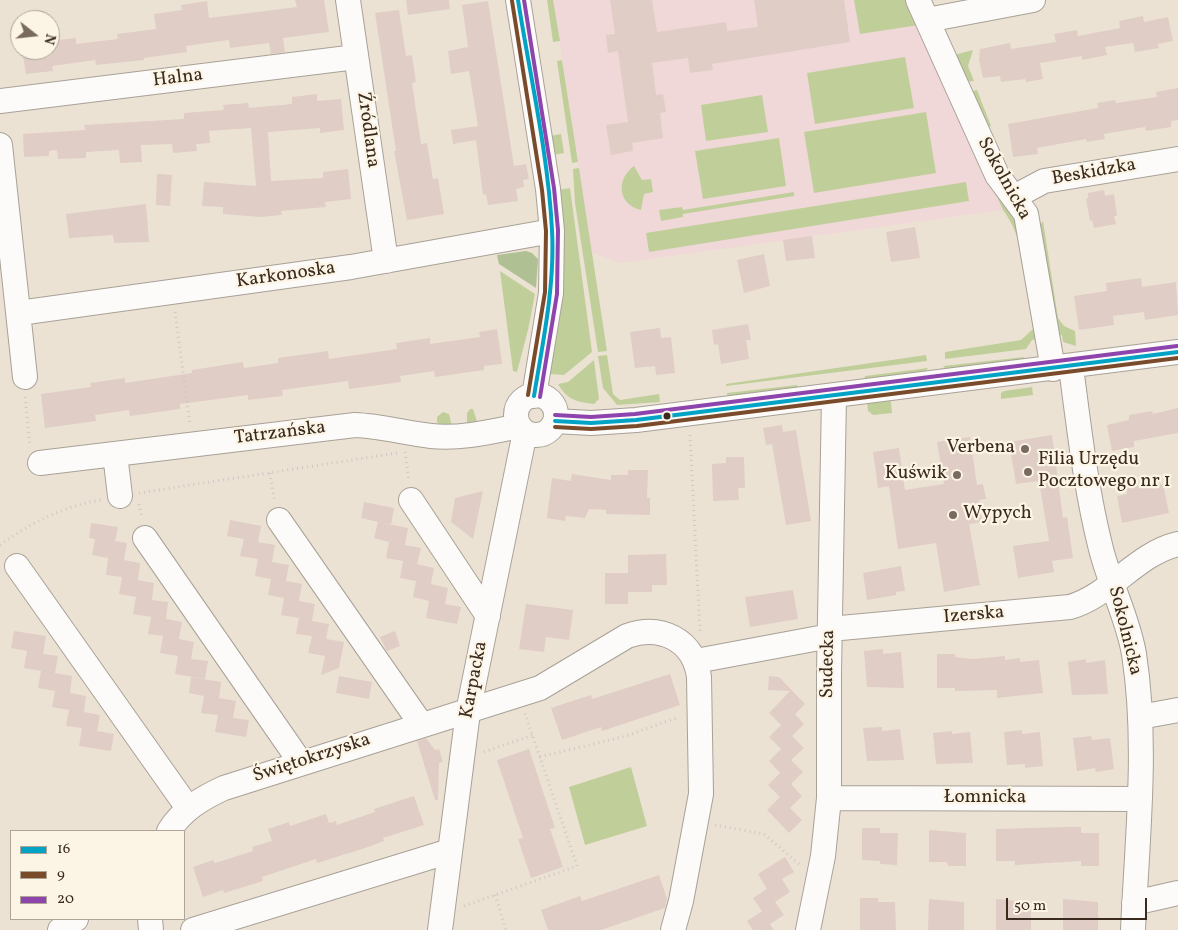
<!DOCTYPE html>
<html>
<head>
<meta charset="utf-8">
<style>
	body { margin:0 }
	#map { position:relative; width:1178px; height:930px; overflow:hidden; background:#ece2d4; font-family:Vollkorn,serif }
	canvas { display:block }
	.legend { position:absolute; left:10px; top:830px; width:175px; height:90px; box-sizing:border-box; background:#fcf5e5; border:1px solid #afa495; margin:0; padding:6px 9px; list-style:none; font-size:15px; color:#3b2a1e }
	.legend li { display:flex; align-items:center; gap:10px; height:25px }
	.legend b { width:25px; border:1px solid #afa495 }
	.north { position:absolute; left:10px; top:10px; width:50px; height:50px; box-sizing:border-box; background:#fcf5e5; border:1px solid #afa495; border-radius:50%; rotate:106deg; font-size:14px; font-weight:700; line-height:20px; text-align:center; color:#3b2a1e }
	.north::after { content:''; display:block; margin:auto; width:18px; height:22px; background:#796a5e; clip-path:polygon(50% 0,100% 100%,50% 72%,0 100%) }
	.scale { position:absolute; left:1006px; top:898px; width:141px; height:22px; box-sizing:border-box; border:2px solid #3b2a1e; border-top:0; padding-left:6px; font-size:15px; line-height:18px; white-space:nowrap; color:#3b2a1e; -webkit-text-stroke:4px #fcf5e5; paint-order:stroke }
</style>
</head>
<body>
<div id="map">
<canvas width="1178" height="930"></canvas>
<ul class="legend">
<li><b style="height:6px;background:#03a3c5"></b>16</li>
<li><b style="height:6px;background:#7a4b2a"></b>9</li>
<li><b style="height:6px;background:#8e44ad"></b>20</li>
</ul>
<div class="north">N</div>
<div class="scale">50 m</div>
</div>
<script>
const ctx = document.querySelector('canvas').getContext('2d');
ctx.lineJoin = 'round';
function fillPath(path, color) {
  ctx.fillStyle = color;
  ctx.fill(path, 'evenodd');
}
function strokePath(path, color, width, dash) {
  ctx.strokeStyle = color;
  ctx.lineWidth = width;
  ctx.lineCap = dash ? 'butt' : 'round';
  ctx.setLineDash(dash || []);
  ctx.stroke(path);
}
function drawText(font, color, halo, rows, align = 'center') {
  ctx.font = font + ' Vollkorn,serif';
  ctx.lineWidth = 4.5;
  ctx.setLineDash([]);
  ctx.textBaseline = 'middle';
  ctx.strokeStyle = halo;
  ctx.fillStyle = color;
  for (const [text, x, y, turn = 0] of rows) {
    ctx.save();
    ctx.translate(x, y);
    ctx.rotate((+turn || 0) * Math.PI / 180);
    ctx.textAlign = isNaN(turn) ? turn : align;
    if (halo) ctx.strokeText(text, 0, 0);
    ctx.fillText(text, 0, 0);
    ctx.restore();
  }
}
fillPath(new Path2D(`
	M553 0H908L1003 210 621 263 592 253Z`), '#f1d8d8');
fillPath(new Path2D(`
	M547 0H553L560 41 553 42Z
	M854 0H911L919 25 860 34Z
	M930 49 1016 215 1038 339 1032 340 1026 349 945 359V352L1021 340 1033 329C1027 290 1027 242 1003 210Z
	M973 50 968 66 974 81 966 82 954 55Z
	M905 57 914 108 815 124 807 73Z
	M562 60 578 162 572 163 557 61Z
	M977 90 991 126 982 129 969 92Z
	M762 95 768 132 706 141 701 105Z
	M926 112 936 173 814 193 804 132Z
	M561 134 564 153 553 155 550 136Z
	M779 138 786 186 703 199 695 151Z
	M634 166 642 180 651 179 653 192 644 194 641 210C617 204 616 179 634 166Z
	M579 168 607 351 598 352 575 203 573 169Z
	M966 182 969 201 649 252 646 233Z
	M570 188 592 352 564 375 550 374 558 190Z
	M794 192V196L683 214V217L661 221 659 210 682 207 683 210Z
	M1043 221 1058 318 1064 326 1075 331 1076 346 1063 342 1062 335 1056 336 1039 227Z
	M500 271 535 294 528 330 517 372 513 371Z
	M607 355 613 394 620 400 659 394 660 402 617 405 603 388 598 356Z
	M926 355 927 361 726 386V384Z
	M1024 357 1025 362 949 372 943 366Z
	M594 360 599 399 594 404C577 402 567 400 558 384L568 382Z
	M928 368 923 375 864 382 865 376Z
	M797 385 799 390 728 399 727 393Z
	M1032 387 1033 395 1001 399V393L1004 391Z
	M887 399 891 402 892 413 873 415 868 411 867 401Z
	M470 409H473L478 425 476 426 444 428 437 422V417L443 412 449 414 452 426 467 424V413Z
	M631 767 647 826 585 845 569 787Z`), '#c0cf9a');
fillPath(new Path2D(`
	M526 251 532 253 538 259 536 288 499 264 497 255Z`), '#afc193');
fillPath(new Path2D(`
	M295 0H324L329 32 283 38 285 52 271 54 269 43 230 48 229 40 186 46 187 52 144 58V60L96 65 95 60 52 66 53 71 26 74 22 50H50V41L76 38V44L118 39 117 34 156 29 154 14 182 10 181 5 207 1 209 18 297 7Z
	M406 0H449L450 9 408 15Z
	M610 0H652L657 32 726 22 727 31 758 27 754 0H844L850 42 712 64 713 70 690 73 688 58 652 63 656 95 663 94 666 112 660 113 663 138 632 143 633 151 611 155 606 125 628 122 618 51 608 53 606 35 615 34Z
	M488 1 514 166 526 164 529 179 523 180 524 187 516 189 518 201 488 205 486 194 483 195 476 140 453 144 451 130 478 126 469 71 451 74 448 51 468 47 462 5Z
	M399 10 406 56 412 55 416 82 412 83 421 144 427 143 433 179 438 178 444 214 407 220 394 151H396L375 13Z
	M1143 16 1144 22 1168 17 1173 41 1158 44 1159 48 1135 52 1133 43 1105 47 1107 55 1082 60V56L1040 63 1043 79 1026 82 1025 79 1001 82 1000 76 983 78 979 60 980 49 1010 43 1011 49 1056 42 1054 34 1077 30 1078 36 1120 28 1119 21Z
	M1178 88V120L1171 121V127L1146 131 1145 127 1104 134 1105 139 1087 142 1086 139 1037 148 1038 154 1013 157 1008 124 1098 108 1097 103 1115 100 1116 103 1157 97 1156 92Z
	M317 94V101L341 99 344 130 320 133V128L268 132 271 181 323 178V172L348 169 351 199 325 202 326 207 281 211 282 215 261 217 223 214V207L202 206 204 182 256 186 251 128 209 131 210 143 196 144 197 151 173 153 172 144 141 145 142 162 120 163 119 150 86 152V158L58 159 57 150 49 151V156L24 157 23 134 85 130 84 125 184 119V113L224 110 223 105 248 103 249 108 292 104V97Z
	M157 174 172 175 170 206 156 205Z
	M1104 190 1105 196 1114 194 1117 216H1114L1116 224 1094 228 1092 220 1090 221 1086 199 1088 198V193Z
	M146 204 149 242 114 243 113 235 69 238 66 214Z
	M915 227 920 258 891 262 886 232Z
	M812 236 815 258 786 261 783 240Z
	M764 254 770 286 744 293 737 260Z
	M1141 278 1142 287 1176 282 1178 315 1145 320 1144 312 1113 316 1114 325 1079 330 1074 296 1107 291 1106 283Z
	M748 324 751 340H746L749 359 721 364 718 344 714 345 712 330Z
	M660 328 661 338 671 337 675 373 656 375 655 366 635 368 630 332Z
	M497 329 502 364 484 366V370L435 377 434 371 400 376 401 382 349 389 348 381 282 390 283 396 265 398 248 400V395L180 404V409L130 416 129 410 95 415 96 421 45 428 41 394 91 387 90 383 125 378V383L192 373V370L243 362 244 368 278 363V358L328 351 329 359 397 349 396 343 430 338V344L480 337 479 332Z
	M1178 408V433L1134 441V447L1112 451 1107 425 1129 420V415L1152 411 1153 414Z
	M782 425 783 432 796 430 811 521 786 525 772 444 766 445 763 428Z
	M1052 435 1063 518 1067 517 1073 558 1052 561 1054 572 1018 578 1013 546 1049 541 1039 481 1016 484 1009 442Z
	M970 437 977 485 983 484 986 499 979 500 982 522 969 524 980 585 944 592 936 543 898 549 889 486 878 488 873 452 899 448 905 490 944 484 937 442Z
	M726 457H744L745 488H738L739 500 713 501 712 464 726 463Z
	M628 470H648L647 498H650V515L606 514V510L589 509 585 518 566 516 565 521 547 518 552 478 571 481 572 474 611 480V475H628Z
	M1163 484 1169 513 1122 523 1117 496 1127 494 1126 487 1141 485 1142 488Z
	M483 491 473 539 451 522 455 498Z
	M364 502 394 508 391 525 361 518Z
	M230 520 261 526 258 542 275 545 272 562 289 565 286 581 302 584 299 601 315 604 312 621 329 624 326 639 344 642 339 668 321 675 325 656 308 653 312 636 296 634 299 618 305 619 281 615 284 598 268 595 271 579 255 576 258 559 240 556 244 539 227 536Z
	M378 522 408 528 405 545 421 548 417 564 434 568 431 584 448 588 445 604 461 607 457 624 426 618 429 601 413 597 416 581 400 578 403 561 386 558 389 542 374 538Z
	M91 523 118 527 115 541 127 543 124 560 140 563 138 580 154 583 152 600 168 602 166 619 182 622 179 639 194 642 191 659 208 661 205 679 175 674 178 656 160 653 163 636 148 634 151 617 133 614 136 597 119 594 122 577 106 575 108 558 92 555 95 539 89 538Z
	M666 554 667 585H652V592H628V604H605V573H628V555Z
	M901 566 905 591 896 592V595L867 600 863 573Z
	M793 590 798 619 750 627 745 597Z
	M526 604 573 610 569 640 546 637 544 652 519 649Z
	M14 631 46 636 43 654 58 656 55 673 72 676 70 693 86 696 84 712 100 715 97 731 114 734 111 751 79 746 82 728 66 726 69 710 52 707 55 691 38 688 41 671 24 668 27 651 11 648Z
	M395 631 400 646 387 651 380 637Z
	M883 649V654L901 652 904 688 867 687 864 651Z
	M937 654H955V657L973 659 1005 656V660L1020 658V662L1039 660 1043 693 997 698V690L955 691V688H937Z
	M1086 659V663L1105 660 1108 694 1072 695 1068 662Z
	M670 674 680 705 602 731 601 727 562 740 551 708 591 695 592 699Z
	M339 676 372 682 369 699 336 693Z
	M769 676 779 677 805 704 795 714 804 724 792 736 804 748 791 760 803 772 791 784 802 796 790 808 802 820 789 833 767 810 780 797 768 785 780 773 769 761 781 749 769 737 781 725 769 713 790 691 768 690Z
	M191 677 221 682 219 698 236 701 233 718 249 720 246 737 215 732 218 715 201 713 204 696 189 693Z
	M882 727V731L900 729 904 760 867 761 863 728Z
	M1022 730V734L1040 732 1043 766 1025 768V764L1007 765 1004 732Z
	M952 731V734L970 732 973 763 936 764 933 733Z
	M1091 736 1092 740 1110 738 1114 769 1096 772 1095 768 1077 771 1073 738Z
	M426 738 435 750 439 749 443 762 439 763 438 800H435L417 741Z
	M529 749 555 828 550 829 563 867 531 878 518 839 523 838 497 760Z
	M414 796 424 825 383 838 384 841 365 848 317 863 316 859 262 877 263 881 224 893 223 890 203 897 193 867 213 860 215 863 253 851 252 847 272 841 268 829 289 822 290 826 326 814 329 823 336 821 337 825 375 812 374 809Z
	M1063 827H1081V833H1099V866H1081V861L1015 865V861H996V829Z
	M862 828H880V833H898L897 865 880 864V861L862 860Z
	M929 830 966 833V866H948L947 862H929Z
	M785 857 794 872 782 879 790 892 775 902 784 915 770 924 774 930H753L747 921 762 911 753 898 767 889 758 874Z
	M659 875 667 899 665 908 601 930H548L541 910 580 896 582 901Z
	M860 898H878V902H895L896 930H860Z
	M929 899 964 902V930H928Z
	M996 899 1031 902V930H996Z
	M1063 899 1098 902V930H1063Z`), '#e0cdc5');
const minor = new Path2D(`
	M348 0 386 261
	M518 0 548 189 552 231 551 293 534 396
	M918 0 997 175 1026 214 1053 369
	M927 20 1033 0
	M0 101 356 57
	M0 145 25 377
	M1014 197 1044 181 1178 159
	M19 313 351 267 552 231
	M1071 367C1079 428 1086 490 1101 549 1110 585 1128 618 1134 654 1148 745 1137 839 1133 930
	M516 415a20 20 0 1 1 40 0a20 20 0 1 1-40 0Z
	M555 421 591 423 636 420 1178 352
	M115 454 120 496
	M40 463 355 425C381 426 405 433 431 436 461 439 489 432 519 426
	M411 500 488 616
	M279 520 421 724
	M145 538 301 763
	M17 566 188 808
	M830 629 1070 607C1111 595 1136 554 1178 544
	M696 661 830 636
	M1140 717 1178 710
	M829 798 1140 799
	M169 831C182 810 202 798 224 788L540 688 627 636C661 624 694 640 699 677L701 794 681 901 673 930
	M1134 903 1178 893
	M150 919 151 930
	M60 930 76 919
	M193 930 450 851
	M440 930 468 712 525 432
	M808 930 823 856 829 798V673L834 396`);
strokePath(minor, '#a8a197', 26);
strokePath(new Path2D(`
	M175 312 190 424
	M25 397 30 446
	M690 435 700 631
	M405 452 409 481
	M270 473 275 502
	M139 493 397 453
	M139 504 142 518
	M0 545C31 523 63 506 101 500
	M484 752 533 735
	M540 757 626 736 679 717
	M715 825 764 834 801 866
	M495 895 506 930
	M464 906 577 866 525 713`), '#ccc8c5', 3, [1, 4]);
strokePath(minor, '#fcfbf9', 24);
strokePath(new Path2D(`
	M518 0C530 76 548 153 552 230 555 286 543 341 534 396
	M555 421 591 423 636 420 1178 352`), '#03a3c5', 4);
strokePath(new Path2D(`
	M512 1 542 190 546 231 545 292 528 395
	M555 427 591 429 637 426 1178 358`), '#7a4b2a', 4);
strokePath(new Path2D(`
	M524 0 554 188 558 230 557 294 540 397
	M555 415 591 417 635 414 1177 346`), '#8e44ad', 4);
for (const [x, y, r, color] of [
	[667,416,4.5,"#3b2a1e"],
	[1025,449,5,"#796a5e"],
	[1028,472,5,"#796a5e"],
	[957,475,5,"#796a5e"],
	[953,515,5,"#796a5e"]
]) {
  const dot = new Path2D();
  dot.arc(x, y, r, 0, 2 * Math.PI);
  ctx.fillStyle = color;
  ctx.fill(dot);
  strokePath(dot, '#fcf5e5', 2);
}
drawText('19px', '#3b2a1e', '#fcf5e5', [
	["Halna",178,79,-7],
	["Źródlana",367,130,82],
	["Beskidzka",1094,173,-10],
	["Sokolnicka",1003,179,61],
	["Karkonoska",286,276,-8],
	["Tatrzańska",280,434,-7],
	["Izerska",974,616,-5],
	["Sokolnicka",1124,631,76],
	["Sudecka",829,664,-89],
	["Karpacka",475,680,-79],
	["Świętokrzyska",312,759,-18],
	["Łomnicka",985,799]
]);
drawText('19px', '#3b2a1e', '#fcf5e5', [
	["Verbena",1015,449],
	["Filia Urzędu",1038,461,"left"],
	["Pocztowego nr 1",1038,483,"left"],
	["Kuświk",947,475],
	["Wypych",963,515,"left"]
], 'right');
</script>
</body>
</html>
